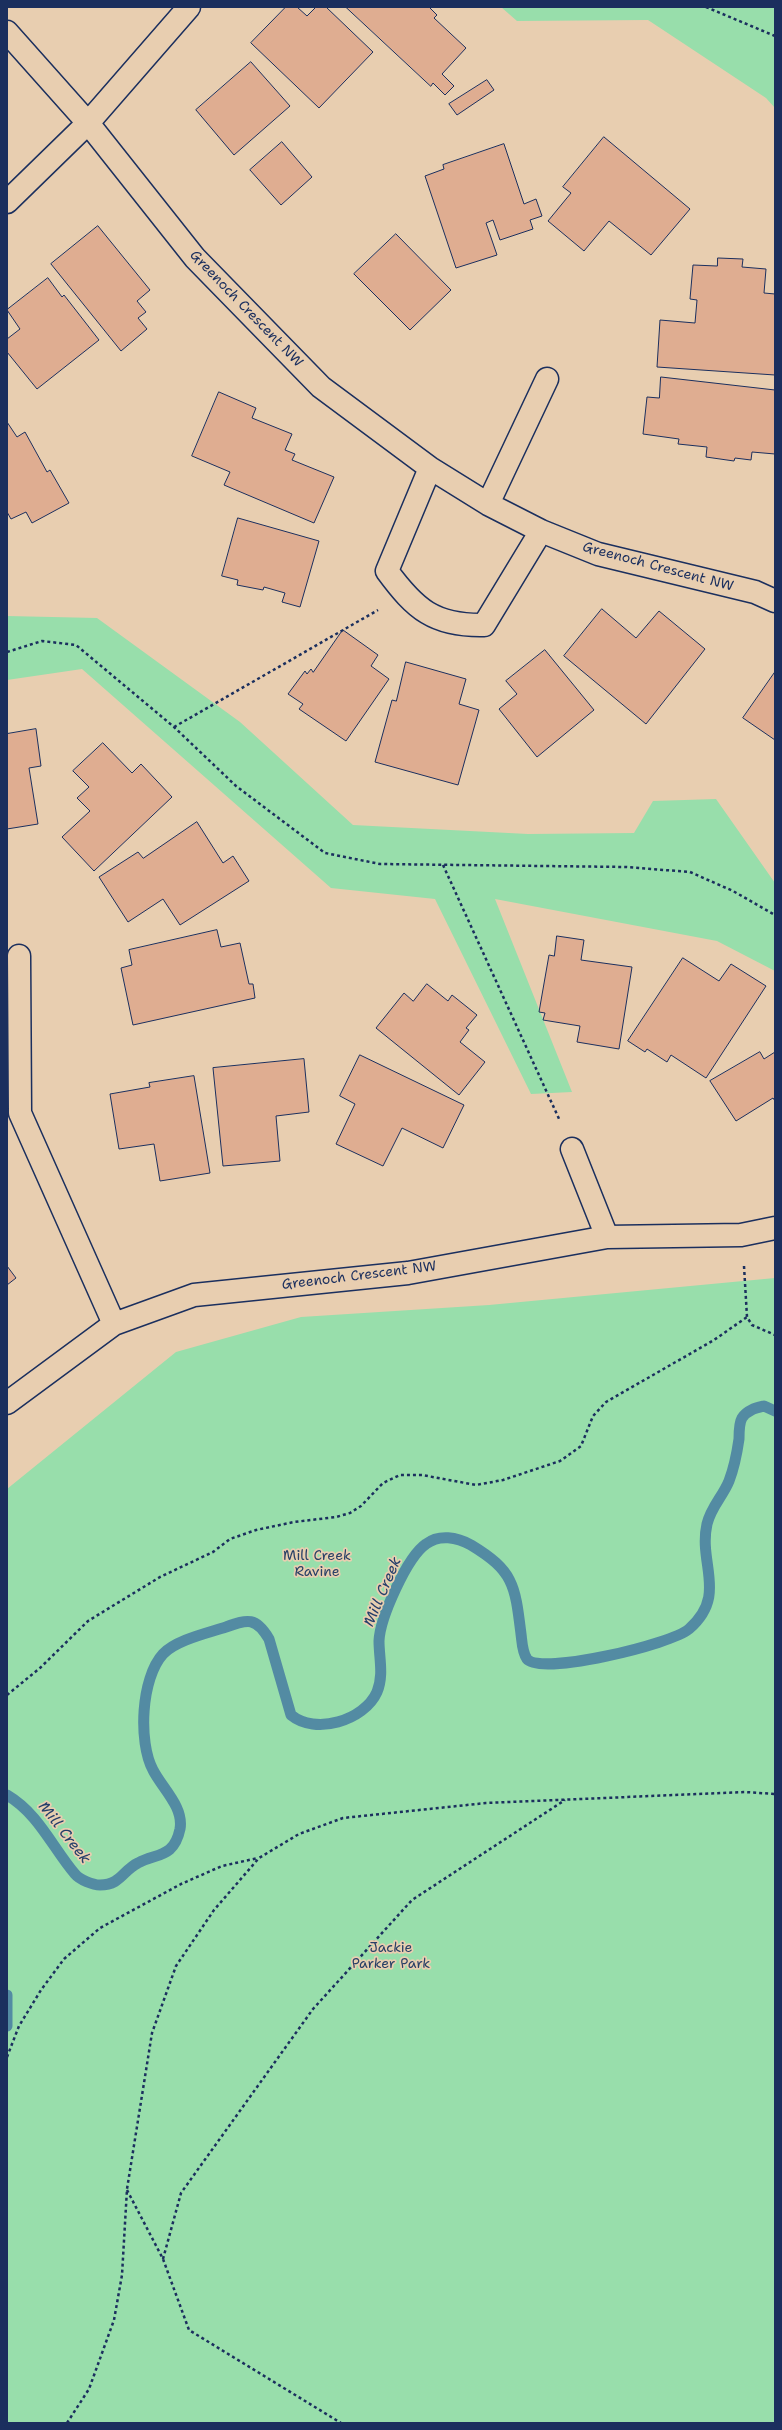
<!DOCTYPE html>
<html>
<head>
<meta charset="utf-8">
<style>
	body { margin:0 }
	#map { position:relative; width:782px; height:2430px; overflow:hidden; background:#e8ceb0; font-family:"Shantell Sans",sans-serif }
	canvas { display:block }
	.frame { position:absolute; inset:0; border:8px solid #1b2f5e; pointer-events:none }
</style>
</head>
<body>
<div id="map">
<canvas width="782" height="2430"></canvas>
<div class="frame"></div>
</div>
<script>
const ctx = document.querySelector('canvas').getContext('2d');
ctx.lineJoin = 'round';
function fillPath(path, color) {
  ctx.fillStyle = color;
  ctx.fill(path, 'evenodd');
}
function strokePath(path, color, width, dash) {
  ctx.strokeStyle = color;
  ctx.lineWidth = width;
  ctx.lineCap = dash ? 'butt' : 'round';
  ctx.setLineDash(dash || []);
  ctx.stroke(path);
}
function drawText(font, color, halo, rows, align = 'center') {
  ctx.font = font + ' "Shantell Sans",sans-serif';
  ctx.lineWidth = 3.5;
  ctx.setLineDash([]);
  ctx.textBaseline = 'middle';
  ctx.strokeStyle = halo;
  ctx.fillStyle = color;
  for (const [text, x, y, turn = 0] of rows) {
    ctx.save();
    ctx.translate(x, y);
    ctx.rotate((+turn || 0) * Math.PI / 180);
    ctx.textAlign = isNaN(turn) ? turn : align;
    if (halo) ctx.strokeText(text, 0, 0);
    ctx.fillText(text, 0, 0);
    ctx.restore();
  }
}
fillPath(new Path2D(`
	M501 7H775V108L766 98 648 20 517 21Z
	M7 616 97 618 240 722 353 825 528 834 634 833 653 801 716 799 775 883V971L717 941 495 899 572 1092 531 1094 435 899 331 888 82 669 7 680Z
	M775 1278V2423H7V1489L176 1352 301 1317 489 1305Z`), '#98deab');
strokePath(new Path2D(`
	M7 1795C39 1814 52 1847 75 1874 80 1880 93 1885 100 1885 121 1885 123 1870 138 1863 157 1853 174 1858 180 1829 184 1807 162 1788 153 1770 138 1742 141 1678 163 1654 176 1640 208 1633 226 1627 248 1619 256 1617 269 1639L291 1715C315 1735 364 1721 377 1692 384 1675 379 1658 379 1641 380 1618 407 1557 426 1544 439 1534 457 1537 471 1545 514 1571 515 1585 521 1634 522 1641 522 1652 527 1659 540 1676 672 1644 689 1629 728 1595 698 1564 707 1524 711 1507 723 1496 729 1481 734 1468 737 1453 739 1439 739 1433 739 1423 742 1418 747 1410 756 1408 764 1406L775 1411
	M7 1995V2026`), '#538ba3', 11);
const building = new Path2D(`
	M286 7H297L307 16 316 7H326L373 52 319 108 251 43Z
	M346 7H429L437 15 434 18 466 48 442 74 454 86 445 95 433 83 431 86Z
	M251 62 290 106 234 155 196 110Z
	M487 80 494 90 457 115 449 104Z
	M604 137 690 209 651 255 609 221 584 251 548 221 571 193 563 187Z
	M282 142 312 177 281 205 250 170Z
	M504 144 524 204 536 199 542 216 530 220 533 229 500 240 493 220 486 223 497 255 456 268 425 176 444 169 443 165Z
	M98 226 150 290 137 301 146 312 138 318 147 329 121 351 51 264Z
	M396 234 451 290 410 330 354 274Z
	M718 258 743 259 742 267 766 269 764 293 775 294V375L657 367 660 320 695 323 697 300 690 299 693 265 717 266Z
	M48 278 62 297 64 295 99 340 37 389 7 352V339L20 329 7 310Z
	M661 377 775 390V454L752 452 751 460 735 458 734 461 706 457 707 447 678 444 679 439 643 434 647 397 659 398Z
	M219 392 256 408 252 418 292 434 285 450 295 454 292 460 334 477 314 523 224 485 230 472 192 456Z
	M7 422 17 437 25 432 47 472 50 470 69 503 32 523 26 512 11 519 7 512Z
	M238 518 319 541 300 607 282 602 285 593 264 587 263 590 237 585 238 580 222 576Z
	M602 609 636 638 659 611 705 649 646 724 564 656Z
	M343 630 378 655 371 666 389 679 346 741 299 709 303 704 288 694 305 671 307 674 311 669 313 672Z
	M545 650 594 710 537 757 499 709 517 694 506 681Z
	M406 662 466 679 459 704 479 710 458 785 375 762 392 700 396 701Z
	M775 672V740L743 718Z
	M36 729 41 766 29 768 38 824 7 829V734Z
	M103 743 132 773 141 764 172 797 94 871 62 837 90 811 77 798 89 787 73 771Z
	M197 822 223 863 233 856 249 881 180 925 163 899 128 922 99 877 138 852 143 858Z
	M217 930 221 947 240 943 249 984H253L255 998 133 1025 121 968 132 965 129 950Z
	M557 936 584 940 581 960 632 967 619 1049 577 1042 580 1026 543 1020 545 1013 539 1012 549 955 554 956Z
	M683 958 719 981 731 964 766 986 706 1078 671 1055 667 1062 647 1049 645 1052 628 1041Z
	M427 984 448 1001 452 995 477 1015 466 1028 469 1030 460 1042 485 1062 459 1095 376 1028 404 993 413 1001Z
	M760 1052 764 1059 775 1052V1101L773 1098 736 1121 710 1081Z
	M360 1055 464 1105 443 1148 402 1128 383 1166 336 1144 355 1104 340 1096Z
	M304 1059 309 1112 276 1116 280 1161 223 1166 213 1068Z
	M194 1076 210 1173 160 1181 154 1144 119 1149 110 1094 150 1087 149 1083Z
	M7 1266 16 1278 7 1285Z`);
fillPath(building, '#dfad91');
strokePath(building, '#1b2f5e', 1);
const street = new Path2D(`
	M7 32 88 123 195 258 321 387 430 468 488 504 541 531 598 554 755 592 775 601
	M7 202 88 123 189 7
	M430 468 387 571C415 609 434 626 484 625L541 531
	M488 504 547 379
	M19 956 20 1113 114 1324
	M572 1149 607 1237
	M7 1403 114 1324 194 1295 408 1273 607 1237 741 1235 775 1228`);
strokePath(street, '#1b2f5e', 25);
strokePath(new Path2D(`
	M706 7 775 36
	M7 652 42 641 76 645 174 727 236 786 325 853 380 864 626 867 690 872 733 891 775 915
	M174 727 378 610
	M443 865 560 1121
	M744 1266 747 1317 752 1325 775 1335
	M7 1695 40 1668 88 1621 160 1577 213 1552 230 1539 256 1530 294 1522 336 1517 350 1513 361 1506 383 1483 400 1475H422L476 1485 503 1480 560 1461 581 1446 593 1416 606 1402 714 1340 747 1317
	M7 2057 19 2026 41 1990 64 1959 100 1928 181 1884 222 1866 258 1858
	M127 2190 163 2259 189 2330 341 2423
	M163 2259 181 2193 313 2009 412 1900 565 1800
	M67 2423 89 2389 114 2320 122 2275 127 2189 152 2033 176 1966 214 1910 259 1858 299 1834 343 1818 486 1803 745 1792 775 1794`), '#1b2f5e', 2.5, [3, 3]);
strokePath(street, '#e8ceb0', 22);
drawText('14px', '#1b2f5e', '#e8ceb0', [
	["Greenoch Crescent NW",246,309,46],
	["Greenoch Crescent NW",658,567,15],
	["Greenoch Crescent NW",359,1276,-7]
]);
drawText('14px', '#284066', '#e8ceb0', [
	["Mill Creek",317,1556],
	["Ravine",317,1572],
	["Jackie",391,1948],
	["Parker Park",391,1964]
]);
drawText('italic 15px', '#243e6a', '#e8ceb0', [
	["Mill Creek",383,1592,-67],
	["Mill Creek",64,1833,52]
]);
</script>
</body>
</html>
